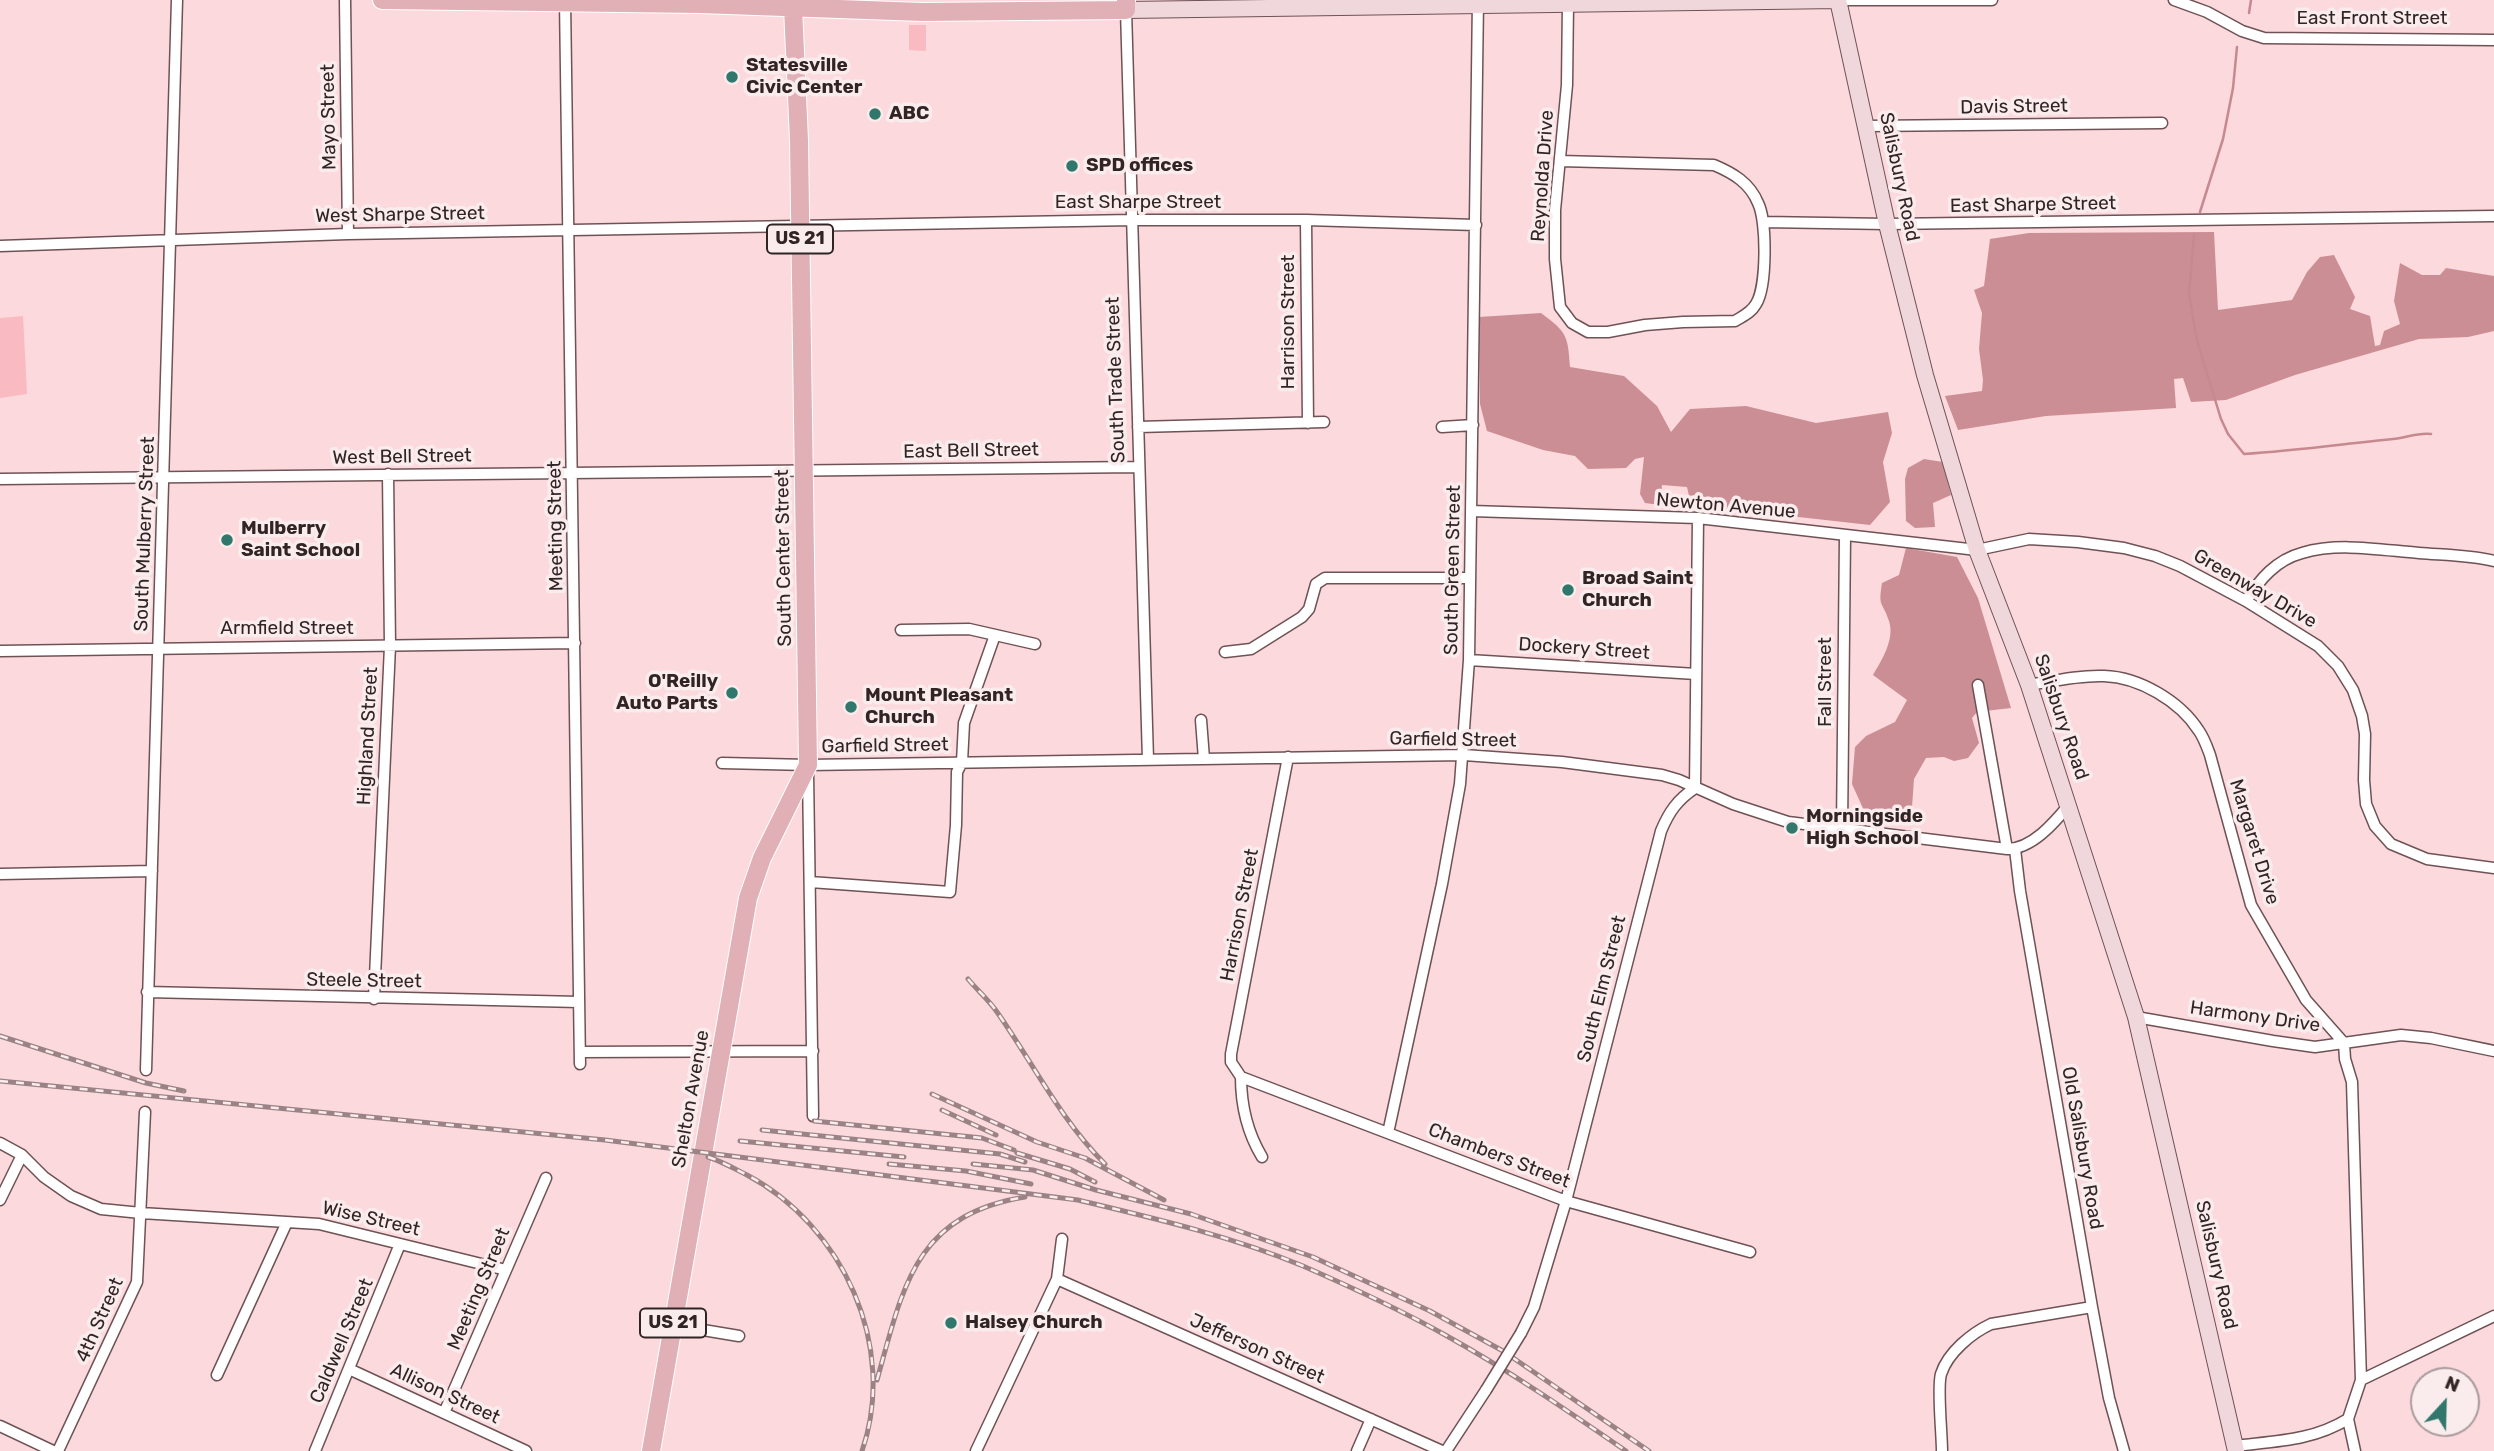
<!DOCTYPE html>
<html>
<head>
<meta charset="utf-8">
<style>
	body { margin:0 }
	#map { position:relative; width:2494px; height:1451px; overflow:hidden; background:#fbd9dc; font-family:Rubik,sans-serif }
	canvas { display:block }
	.north { position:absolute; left:2410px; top:1367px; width:70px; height:70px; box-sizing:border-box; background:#faeced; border:2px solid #aa9c9d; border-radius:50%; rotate:22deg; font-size:19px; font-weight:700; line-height:28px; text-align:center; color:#312425 }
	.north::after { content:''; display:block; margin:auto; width:24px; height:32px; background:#32776b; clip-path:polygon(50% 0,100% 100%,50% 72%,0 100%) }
</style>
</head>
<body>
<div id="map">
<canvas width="2494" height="1451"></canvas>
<div class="north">N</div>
</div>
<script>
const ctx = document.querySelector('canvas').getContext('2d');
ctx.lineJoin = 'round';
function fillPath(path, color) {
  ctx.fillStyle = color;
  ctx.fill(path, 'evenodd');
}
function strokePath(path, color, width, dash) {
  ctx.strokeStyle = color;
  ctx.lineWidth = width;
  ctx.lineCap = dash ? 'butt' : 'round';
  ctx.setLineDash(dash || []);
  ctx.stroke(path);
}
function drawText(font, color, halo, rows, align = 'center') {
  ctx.font = font + ' Rubik,sans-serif';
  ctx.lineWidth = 7;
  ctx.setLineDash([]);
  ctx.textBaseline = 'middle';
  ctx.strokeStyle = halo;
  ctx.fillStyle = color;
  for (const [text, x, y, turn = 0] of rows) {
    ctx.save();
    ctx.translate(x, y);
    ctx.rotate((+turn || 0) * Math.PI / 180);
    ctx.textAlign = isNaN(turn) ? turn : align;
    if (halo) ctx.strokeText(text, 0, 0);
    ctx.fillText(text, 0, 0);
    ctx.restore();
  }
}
fillPath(new Path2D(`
	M909 25H926V51L909 50Z
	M23 316 27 394 0 398V318Z`), '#fabac1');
fillPath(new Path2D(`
	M2214 232 2218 310 2292 300 2307 272 2320 257 2334 255 2355 297 2350 309 2370 316 2375 346 2380 345 2384 331 2400 324 2394 301 2400 263 2422 275H2440L2446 268 2494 276V331L2468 337 2419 339 2295 375 2226 400 2191 402 2183 378 2174 379 2176 408 2046 416 1958 430 1945 396 1982 391 1983 380 1979 349 1982 313 1974 290 1984 286 1990 239 2029 233Z
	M1541 313C1567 332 1568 336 1570 367L1624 376 1657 406 1671 432 1690 409 1746 406 1816 423 1888 412 1892 433 1883 462 1890 502 1870 525 1691 505 1687 487 1662 485 1660 505 1645 503 1640 494 1644 457 1635 459 1626 468 1588 469 1575 456 1543 450 1487 431 1480 404 1479 317Z
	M1924 459 1943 462 1951 495 1933 503 1935 527 1915 528 1906 521 1905 479 1908 468Z
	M1906 548 1957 557 1978 598 2011 708 1977 712 1972 718 1979 743 1968 758 1954 761 1944 757 1926 758 1914 779 1912 807 1905 819 1866 815 1852 784 1855 747 1866 736 1895 722 1907 700 1873 675C1882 660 1895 639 1889 621 1882 600 1878 608 1882 583L1899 575Z`), '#cc8e95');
strokePath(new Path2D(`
	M2249 13 2251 0
	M2200 212 2223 139 2233 88 2237 47
	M2194 235 2189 294 2197 341 2221 419 2228 434 2244 454C2294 451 2343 444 2393 439 2405 438 2419 432 2431 434`), '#c78990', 2.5);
const street = new Path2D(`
	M345 0 348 234
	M565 0 580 1064
	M1838 0H1992
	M2174 0 2207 12 2242 31 2264 38 2494 40
	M1126 10 1148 760
	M1867 126 2162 123
	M1560 161 1714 165C1733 173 1750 183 1758 203 1767 221 1767 287 1756 304 1751 313 1743 316 1735 321L1683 322 1645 325 1608 332H1588L1572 323 1560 307 1555 259V210L1567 85 1568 2
	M1306 220 1308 423
	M1764 222 1887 224 2494 216
	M0 246 348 234 1132 220H1306L1476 225
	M1138 427 1324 422
	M1442 427 1473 425
	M0 479 1139 467
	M1471 511 1698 518 1977 550 2029 539 2078 542 2124 548 2155 556 2180 566 2246 601 2318 646 2338 666 2353 690 2362 716 2365 734 2364 780 2366 804 2375 826 2391 844 2427 859 2494 868
	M2246 601C2260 579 2276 560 2302 553 2339 542 2381 550 2419 553 2444 555 2470 555 2494 561
	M901 630 969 629 1035 644
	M0 651 575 643
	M1225 652 1251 649 1302 617 1309 609 1316 584 1325 578H1470
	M1469 660 1696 674
	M1978 685 2007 849
	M2029 685C2053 681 2079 675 2104 676 2139 677 2180 701 2199 731 2204 738 2207 747 2210 755L2251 905 2306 1000 2344 1043 2345 1059 2352 1082 2361 1380 2348 1419 2355 1451
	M1201 720 1204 759
	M1288 757 1231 1054V1062L1241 1077 1566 1201 1750 1252
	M722 763 808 765 1464 755 1562 762 1662 775 1679 780 1733 804 1788 822 2007 849C2032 849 2054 823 2069 805
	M808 772 813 1116
	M1842 829 1845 536
	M2015 849 2020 891 2092 1307 2109 1398 2124 1451
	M0 874 152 871
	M810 882 950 892 956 825 957 772 962 762 964 723 995 635
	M147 992 579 1002
	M374 999 390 646 388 474
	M2136 1017 2273 1041 2315 1047 2401 1035 2431 1038 2494 1051
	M580 1052 813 1051
	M146 1070 177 0
	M1241 1077C1241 1107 1247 1132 1262 1157
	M1388 1133 1442 884 1460 784 1469 660 1478 0
	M0 1143 22 1155 44 1177 71 1196 101 1209 141 1213 319 1224 506 1270
	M0 1200 22 1155
	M1057 1279 1442 1451
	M673 1325 739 1336
	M1521 1333 1534 1307 1566 1201 1661 831C1669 812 1677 800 1695 788L1698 518
	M349 1369 526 1451
	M217 1375 287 1222
	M2361 1380 2494 1316
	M444 1413 546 1178
	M0 1426 53 1451
	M2235 1446C2276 1441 2312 1441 2348 1419
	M58 1451 137 1282 145 1112
	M315 1451 400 1244
	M976 1451 1057 1279 1062 1239
	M1357 1451 1371 1419
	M1446 1451 1486 1390
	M1942 1451C1942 1434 1937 1387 1941 1374 1948 1352 1972 1333 1991 1324L2092 1307`);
const secondary = new Path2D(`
	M1838 0 1887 224 1925 375 1977 550 2029 685 2136 1017 2236 1451
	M1126 10 1838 0`);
const primary = new Path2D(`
	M382 0 700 4 922 12 1126 10V0
	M651 1451 748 898 762 858 808 765 799 140 793 8`);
strokePath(street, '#6f5255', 13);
strokePath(secondary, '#6f5255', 18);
strokePath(primary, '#fff', 20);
strokePath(street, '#fff', 10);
strokePath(secondary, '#efd7db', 16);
strokePath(primary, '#e0b0b6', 18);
const rail = new Path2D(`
	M968 979C977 990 989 1000 997 1012 1033 1063 1060 1119 1105 1164
	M0 1036 146 1083 184 1091
	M0 1081 605 1140 1078 1200C1153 1218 1231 1236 1303 1266 1351 1287 1401 1310 1447 1336 1508 1370 1568 1411 1626 1451
	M932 1094 1037 1142 1085 1158 1164 1200
	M942 1110 996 1135
	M814 1121 982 1138 1014 1150
	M762 1130 1000 1154 1025 1162
	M740 1141 904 1157
	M1017 1153 1070 1169 1095 1182
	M708 1157C721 1161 735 1169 747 1175 843 1226 898 1346 862 1451
	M889 1164 966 1171 1031 1184
	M973 1164 1033 1170 1096 1190 1191 1214 1313 1257 1430 1311 1503 1351 1649 1451
	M877 1380C903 1288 914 1215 1025 1197`);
strokePath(rail, '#9b8385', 5);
strokePath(rail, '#faeced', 2.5, [8]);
const streetBridge = new Path2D(`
	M1486 1390 1521 1333`);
strokePath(streetBridge, '#6f5255', 13, []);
strokePath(streetBridge, '#fff', 10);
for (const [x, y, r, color] of [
	[732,77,7,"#32776b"],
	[875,114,7,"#32776b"],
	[1072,166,7,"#32776b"],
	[227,540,7,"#32776b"],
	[1568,590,7,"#32776b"],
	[732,693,7,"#32776b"],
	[851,707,7,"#32776b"],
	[1792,828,7,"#32776b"],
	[951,1323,7,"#32776b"]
]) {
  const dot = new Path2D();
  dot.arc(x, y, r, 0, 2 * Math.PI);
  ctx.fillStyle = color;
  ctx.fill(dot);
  strokePath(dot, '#faeced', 2.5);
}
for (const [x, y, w] of [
	[800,239,66],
	[673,1323,66]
]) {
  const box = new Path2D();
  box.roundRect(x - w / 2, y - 14.5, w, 29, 5);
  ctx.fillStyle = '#faeced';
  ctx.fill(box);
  strokePath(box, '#312425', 2);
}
drawText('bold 18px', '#312425', null, [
	["US 21",800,239],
	["US 21",673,1323]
]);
drawText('19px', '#312425', '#faeced', [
	["East Front Street",2372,19],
	["Davis Street",2014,107,-1],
	["Mayo Street",329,117,-91],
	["Reynolda Drive",1543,176,-86],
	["Salisbury Road",1899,177,78],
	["East Sharpe Street",1138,203],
	["East Sharpe Street",2033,205,-1],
	["West Sharpe Street",400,215,-1],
	["Harrison Street",1289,322,-90],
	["South Trade Street",1116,380,-92],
	["East Bell Street",971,451,-1],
	["West Bell Street",402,457,-1],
	["Newton Avenue",1726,506,5],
	["Meeting Street",556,526,-91],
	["South Mulberry Street",145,534,-88],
	["South Center Street",784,558,-91],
	["South Green Street",1453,570,-89],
	["Greenway Drive",2255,589,30],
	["Armfield Street",287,629],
	["Dockery Street",1584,649,4],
	["Fall Street",1826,682,-90],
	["Salisbury Road",2061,717,71],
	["Highland Street",368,736,-87],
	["Garfield Street",1453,740,1],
	["Garfield Street",885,746,-1],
	["Margaret Drive",2254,842,73],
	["Harrison Street",1240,915,-79],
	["Steele Street",364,981,1],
	["South Elm Street",1602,989,-76],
	["Harmony Drive",2255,1017,8],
	["Shelton Avenue",691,1099,-80],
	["Old Salisbury Road",2082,1148,80],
	["Chambers Street",1499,1156,21],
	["Wise Street",371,1219,13],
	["Salisbury Road",2216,1265,77],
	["Meeting Street",479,1289,-67],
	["4th Street",100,1320,-66],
	["Caldwell Street",342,1341,-67],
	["Jefferson Street",1257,1349,24],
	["Allison Street",445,1394,25]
]);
drawText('bold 19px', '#312425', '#faeced', [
	["Statesville",746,66],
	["Civic Center",746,88],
	["ABC",889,114],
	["SPD offices",1086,166],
	["Mulberry",241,529],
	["Saint School",241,551],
	["Broad Saint",1582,579],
	["Church",1582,601],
	["O'Reilly",718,682,"right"],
	["Auto Parts",718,704,"right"],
	["Mount Pleasant",865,696],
	["Church",865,718],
	["Morningside",1806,817],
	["High School",1806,839],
	["Halsey Church",965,1323]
], 'left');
</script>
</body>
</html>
